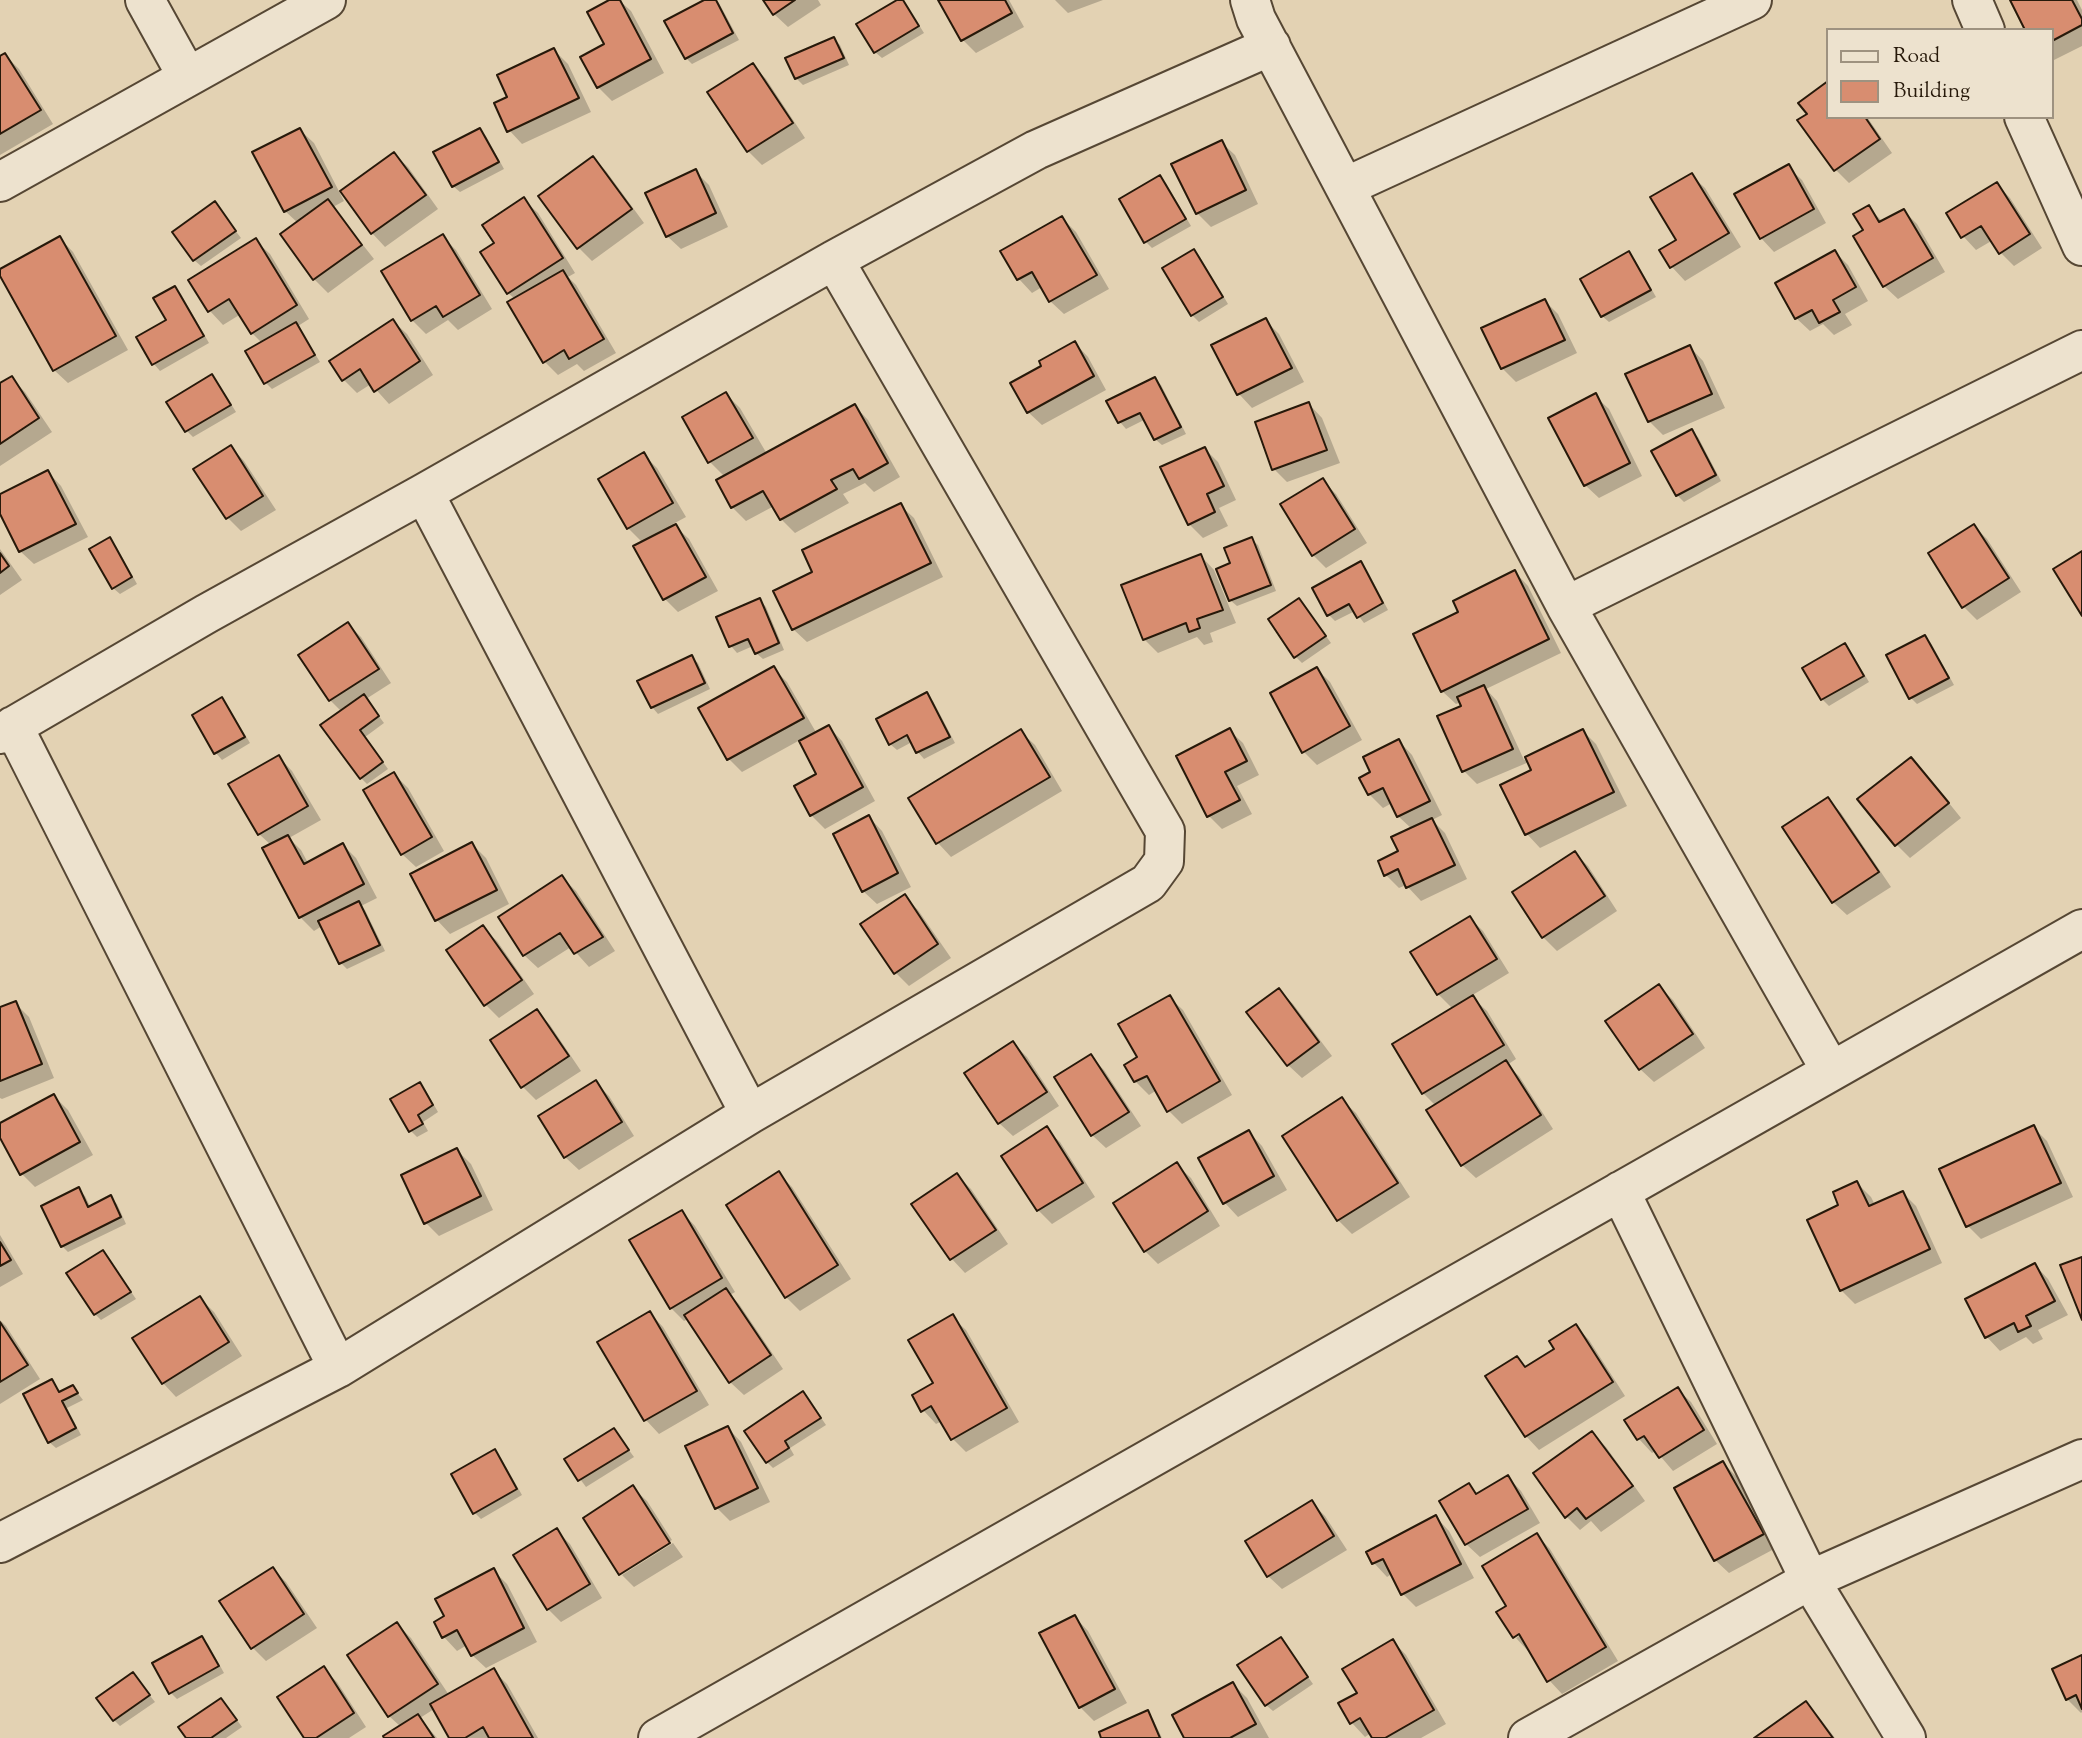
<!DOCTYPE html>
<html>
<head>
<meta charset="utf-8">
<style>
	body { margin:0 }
	#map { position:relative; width:2082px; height:1738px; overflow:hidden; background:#e3d2b3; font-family:"Sorts Mill Goudy",serif }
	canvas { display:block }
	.legend { position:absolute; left:1826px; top:28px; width:228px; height:91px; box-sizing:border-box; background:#ede2ce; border:2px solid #9e9280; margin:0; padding:9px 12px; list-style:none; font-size:21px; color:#27190a }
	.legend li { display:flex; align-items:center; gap:14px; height:35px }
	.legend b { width:35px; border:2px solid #9e9280 }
</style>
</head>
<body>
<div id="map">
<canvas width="2082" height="1738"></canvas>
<ul class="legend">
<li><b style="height:9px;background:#ede2ce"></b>Road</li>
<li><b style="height:19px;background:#d88d70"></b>Building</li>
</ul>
</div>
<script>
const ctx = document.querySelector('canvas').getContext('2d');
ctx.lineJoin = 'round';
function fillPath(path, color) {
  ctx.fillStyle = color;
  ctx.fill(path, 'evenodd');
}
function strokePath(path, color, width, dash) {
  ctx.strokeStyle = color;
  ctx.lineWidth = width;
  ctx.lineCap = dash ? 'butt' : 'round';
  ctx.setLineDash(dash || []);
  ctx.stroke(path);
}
fillPath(new Path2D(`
	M613 0H619L631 11 664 73 612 101 598 87Z
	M707 0H716L719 3 739 40 692 64 686 58Z
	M765 0H818L821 5 788 27 774 14Z
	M900 0 907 6 924 33 882 58 875 52Z
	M940 0H1009L1024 27 976 53 963 40Z
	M1055 0H1103L1068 13Z
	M2012 0H2077L2082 10V46L2052 61V30Z
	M834 39 840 45 849 65 803 85 796 78Z
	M554 50 568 64 591 112 522 144 509 130V98Z
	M5 55 19 69 53 124 0 155V58Z
	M753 65 766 79 805 138 762 165 748 151 710 93Z
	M1828 83V117H1867L1892 153 1849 183 1836 170 1800 121 1809 114 1801 103Z
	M300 130 314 143 344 201 333 207 374 259 328 293 314 279 282 234 298 223 285 211Z
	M480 130 486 136 504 169 460 192 453 186Z
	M1221 142 1235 155 1258 204 1211 227 1197 213Z
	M394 154 408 167 438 209 385 247 372 233Z
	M593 158 606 171 644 223 592 261 579 248Z
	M1788 167 1802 180 1826 223 1774 252 1761 238Z
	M695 171 709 185 728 227 681 249 667 236Z
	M1691 175 1705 188 1741 247 1685 281 1672 267 1662 251 1678 241Z
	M1160 177 1166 183 1191 226 1152 248 1146 242 1121 200Z
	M1997 184 2010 198 2042 248 2014 266 2001 253 1993 240 1976 250 1963 236Z
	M524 200 538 213 575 273 568 277 576 285 616 353 584 371 577 364 558 375 545 362 515 299 508 293 496 244Z
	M215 204 241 238 201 266 194 260Z
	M1869 208 1883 222 1904 211 1917 224 1945 272 1898 299 1884 286 1865 230Z
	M1062 218 1076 232 1109 289 1064 314 1050 301 1042 287 1032 293 1019 279 1002 252Z
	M443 237 456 250 492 309 458 330 448 320 426 334 412 320Z
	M60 238 73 252 128 350 68 383 54 370 0 273V271Z
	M256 241 270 254 309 319 298 326 320 362 272 389 266 383 262 343 252 333 241 314 223 325 210 311 191 281Z
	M1194 251 1200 257 1228 304 1199 322 1192 315 1164 269Z
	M1835 252 1848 265 1868 301 1845 314 1852 325 1834 335 1823 324 1810 331 1796 318Z
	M1629 253 1635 260 1656 297 1609 322 1602 316Z
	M175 288 181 294 209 343 160 371 154 364 139 338 169 321Z
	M1545 301 1558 314 1577 353 1516 382 1502 368Z
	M1265 320 1279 334 1304 382 1252 408 1239 394Z
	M393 321 407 334 433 375 389 404 371 384 357 393 344 380Z
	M1075 343 1088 357 1106 390 1042 425 1028 412 1043 367Z
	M1690 347 1703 361 1725 408 1663 435 1649 421Z
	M212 376 218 383 236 412 193 437 187 431Z
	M11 378 25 392 52 432 0 466V385Z
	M1155 379 1161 385 1186 434 1162 445 1155 439 1146 419 1126 429 1120 422Z
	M726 394 740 408 767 454 855 406 868 420 900 477 874 492 865 483 843 494 849 503 795 533 781 519 774 506 746 521 732 507 718 481 725 477 710 462 685 417Z
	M1595 396 1609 409 1642 476 1599 498 1585 485Z
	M1309 404 1322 418 1340 463 1287 482 1274 469Z
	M1691 431 1698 437 1721 481 1684 502 1677 495Z
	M231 447 244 461 276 510 241 531 228 518Z
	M1205 449 1218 462 1236 500 1219 508 1228 526 1203 538 1189 524Z
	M643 454 657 468 686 517 673 524 689 539 718 591 678 612 665 599 643 543 628 528Z
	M48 472 61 486 88 537 34 564 20 551 0 510V496Z
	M1322 480 1336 494 1367 543 1326 568 1313 555Z
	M900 505 914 518 943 577 807 642 793 629 815 573Z
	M1974 526 1987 539 2021 592 1977 620 1964 607Z
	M1251 539 1258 545 1276 591 1237 606 1230 600 1233 564Z
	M109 540 116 546 137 584 120 594 113 588Z
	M0 549 22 580 0 595Z
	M1201 556 1214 570 1236 623 1210 633 1213 642 1204 645 1197 637 1158 653 1144 639Z
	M1361 564 1367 570 1388 610 1364 623 1355 611 1335 621 1329 615Z
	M1515 572 1528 586 1561 653 1486 689 1497 701 1524 760 1583 731 1596 744 1627 806 1540 848 1527 834 1502 786 1533 770 1529 762 1477 784 1464 771 1463 707 1461 702 1456 704 1442 691 1461 613Z
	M760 600 766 607 784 650 763 659 756 653 753 646 737 653 731 646 718 618Z
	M1305 607 1331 643 1302 663 1296 657Z
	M348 624 361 637 391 683 366 699 384 723 365 737 388 769 367 784 361 778 342 712 330 700Z
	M1925 637 1931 643 1954 685 1917 704 1911 698Z
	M1844 646 1851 652 1869 682 1829 706 1822 699 1805 669Z
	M691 657 698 663 710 689 658 714 652 707Z
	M773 668 787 682 817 734 829 727 842 741 875 801 825 829 811 815 819 774 800 740 742 772 729 759Z
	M1317 669 1330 682 1362 740 1317 765 1304 752Z
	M926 695 933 701 955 743 924 759 918 752 912 742 897 750 890 744Z
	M222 699 228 706 250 743 222 760 216 753 194 716Z
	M1229 730 1243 743 1259 775 1237 786 1252 814 1222 829 1209 816Z
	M1021 732 1035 745 1062 791 951 857 938 843 910 798Z
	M1399 741 1412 755 1442 815 1432 820 1445 833 1467 879 1421 901 1406 885 1399 888 1386 875 1401 852 1412 829 1398 816 1392 803 1383 808 1369 794 1372 773Z
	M279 757 292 771 321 820 289 838 301 850 308 863 343 845 356 858 377 898 361 906 365 910 385 951 347 969 341 963 322 926 314 931 300 917 271 845 259 834Z
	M1911 759 1924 772 1961 818 1910 858 1897 845Z
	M394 774 408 788 444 851 416 867 402 854Z
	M1828 799 1841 813 1891 887 1847 915 1833 902Z
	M869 817 882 831 911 887 877 904 863 891Z
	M472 844 486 858 509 904 450 934 437 920 412 875Z
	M1575 853 1588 866 1617 911 1557 951 1543 937Z
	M562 877 576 891 615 951 589 967 571 947 538 968 524 955Z
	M904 896 918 910 951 958 909 986 896 973Z
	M1470 918 1483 931 1509 973 1471 996 1487 1011 1516 1059 1507 1065 1519 1076 1553 1129 1476 1178 1462 1165 1436 1106 1423 1093 1453 1009 1438 994 1413 953Z
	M483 928 497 941 534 994 499 1018 486 1005Z
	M1659 986 1673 1000 1705 1048 1654 1082 1640 1069Z
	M1279 990 1293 1004 1332 1056 1302 1078 1288 1065Z
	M1169 997 1183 1010 1232 1095 1182 1124 1169 1111 1157 1090 1149 1095 1135 1081 1140 1058Z
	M15 1003 29 1017 54 1078 2 1099 0 1098V1009Z
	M537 1011 550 1025 581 1071 536 1100 523 1087Z
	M1013 1043 1027 1057 1059 1106 1013 1136 999 1123Z
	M1090 1056 1104 1070 1141 1126 1106 1148 1092 1135Z
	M596 1083 609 1096 634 1136 579 1170 565 1157Z
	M419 1084 426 1091 438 1112 423 1122 428 1131 417 1137 411 1131Z
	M54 1096 68 1110 93 1155 35 1187 21 1173 0 1134V1125Z
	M1342 1100 1356 1113 1410 1197 1352 1234 1338 1220Z
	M2034 1128 2047 1141 2073 1197 1981 1239 1968 1226Z
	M1046 1129 1060 1142 1095 1197 1052 1224 1038 1210 1003 1157Z
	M1249 1132 1262 1146 1287 1190 1238 1217 1225 1203 1200 1159Z
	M457 1150 471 1164 493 1210 439 1236 426 1223Z
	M1177 1165 1191 1178 1220 1226 1158 1264 1145 1251Z
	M779 1174 792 1187 851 1279 800 1311 786 1297Z
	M957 1175 971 1189 1008 1244 965 1273 952 1259 913 1205Z
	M1857 1183 1871 1197 1875 1205 1903 1193 1916 1206 1942 1263 1855 1304 1841 1290V1206Z
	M78 1189 85 1196 91 1208 111 1198 117 1204 126 1224 68 1252 62 1246Z
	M682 1212 695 1226 735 1292 730 1295 739 1304 783 1369 744 1395 730 1382 688 1319 684 1321 671 1308Z
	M0 1235 23 1274 0 1287Z
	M103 1252 109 1259 136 1299 101 1320 95 1314Z
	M2035 1265 2048 1279 2068 1315 2038 1330 2043 1339 2033 1344 2026 1337 2000 1351 1987 1337 1967 1300Z
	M200 1298 214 1312 242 1356 176 1397 163 1383Z
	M650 1313 663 1327 709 1405 659 1434 646 1420 599 1343Z
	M952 1317 966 1330 1019 1422 966 1452 953 1439 942 1421 936 1424 923 1410 935 1384Z
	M0 1320 6 1326 40 1379 0 1404Z
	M1576 1326 1589 1340 1625 1396 1539 1450 1526 1436 1517 1358 1527 1368 1556 1349Z
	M52 1381 61 1393 73 1387 83 1400 67 1408 81 1435 56 1448 49 1442Z
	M1677 1389 1691 1402 1717 1444 1673 1471 1656 1451 1652 1453 1639 1439 1626 1420Z
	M809 1400 826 1425 790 1448 794 1455 773 1468 767 1462Z
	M728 1428 741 1442 770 1502 730 1521 717 1508Z
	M614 1430 634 1457 586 1487 566 1460Z
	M1592 1433 1606 1447 1645 1501 1601 1532 1591 1521 1580 1530 1566 1516Z
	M495 1452 501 1458 522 1495 481 1519 475 1513Z
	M1723 1463 1736 1476 1776 1548 1729 1573 1715 1560Z
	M1508 1477 1521 1491 1540 1523 1480 1557 1466 1544 1469 1485 1478 1495Z
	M633 1488 647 1501 672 1540 621 1571V1574L585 1518Z
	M1311 1502 1325 1516 1347 1550 1282 1589 1268 1576Z
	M1436 1517 1449 1531 1474 1578 1416 1607 1403 1594 1392 1574 1387 1577 1374 1563Z
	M556 1530 570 1544 602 1598 561 1622 548 1609Z
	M1537 1535 1550 1549 1618 1661 1562 1694 1549 1680 1530 1649 1528 1651 1516 1638 1527 1631 1515 1635V1638L1499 1612 1508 1607Z
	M673 1543 683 1557 634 1587 622 1575Z
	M273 1569 286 1582 317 1628 266 1661 252 1647Z
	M493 1570 507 1584 537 1642 486 1668 472 1655 467 1645 457 1651 444 1637 436 1623 446 1617Z
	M1075 1617 1088 1631 1127 1703 1094 1721 1080 1707Z
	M397 1624 411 1638 449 1695 493 1670 507 1684 538 1738H451L434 1709 420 1718 437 1738H387L401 1727 389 1716Z
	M202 1638 208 1644 224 1673 177 1699 171 1693Z
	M1281 1639 1313 1684 1273 1711 1266 1705Z
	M1393 1641 1406 1655 1446 1724 1421 1738H1374L1371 1733 1365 1737 1352 1723 1341 1704 1359 1693Z
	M2082 1657V1712L2081 1713 2067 1699Z
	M324 1669 337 1682 366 1727 349 1738H306Z
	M133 1674 155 1702 120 1726 114 1720Z
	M1233 1684 1247 1698 1269 1738H1186Z
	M1806 1703 1819 1717 1835 1738H1757Z
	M227 1706 242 1727 226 1738H188Z
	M1147 1713 1153 1719 1162 1738H1103Z`), '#0003');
const building = new Path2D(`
	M609 0H620L651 59 597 88 580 57 604 44 587 12Z
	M704 0H716L733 33 685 59 664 21Z
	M763 0H795L773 15Z
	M897 0H903L919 26 874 53 856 24Z
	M938 0H1005L1012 13 961 41Z
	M2010 0H2072L2082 19V25L2052 41V30H2025Z
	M834 37 844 58 795 79 785 58Z
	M554 48 579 98 507 132 494 103 507 97 497 75Z
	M5 53 41 110 0 134V56Z
	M753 63 793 123 747 152 707 92Z
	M1828 81V117H1865L1880 139 1834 171 1797 120 1807 114 1798 103Z
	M300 128 332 187 284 212 252 152Z
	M480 128 499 162 452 187 433 152Z
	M1222 140 1246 190 1196 214 1171 164Z
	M394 152 426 195 371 234 340 191Z
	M593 156 632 209 577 249 538 196Z
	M1789 164 1814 209 1760 239 1734 194Z
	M696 169 716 213 666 237 645 193Z
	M1692 173 1729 233 1670 268 1659 250 1676 240 1650 197Z
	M1160 175 1186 219 1144 243 1119 199Z
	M1997 182 2030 234 1999 254 1981 226 1961 238 1946 213Z
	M524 197 563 258 507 294 480 252 494 243 482 225Z
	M328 199 362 245 313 280 280 234Z
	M215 201 236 231 193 261 172 232Z
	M1869 205 1879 222 1904 209 1933 258 1883 287 1853 236 1863 230 1853 214Z
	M1062 216 1097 275 1049 302 1032 272 1017 280 1000 251Z
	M443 234 480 295 443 317 436 306 411 321 381 271Z
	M60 236 116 336 53 371 0 276V269Z
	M256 238 297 305 251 334 229 299 208 312 188 280Z
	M1194 249 1223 297 1191 316 1162 268Z
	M1835 250 1856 287 1833 300 1840 312 1819 323 1812 310 1795 319 1775 283Z
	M1629 251 1651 290 1601 317 1580 279Z
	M563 270 604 339 569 359 564 350 543 363 507 302Z
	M175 286 204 336 152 365 136 337 166 320 153 298Z
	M1545 299 1565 340 1501 369 1481 328Z
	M1266 318 1292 368 1237 395 1211 345Z
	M393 319 420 361 374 392 360 369 342 381 329 361Z
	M296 322 315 355 264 384 245 351Z
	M1075 341 1094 376 1027 413 1010 383 1041 366 1039 361Z
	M1690 345 1712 394 1648 422 1625 374Z
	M212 374 231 405 185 432 166 402Z
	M12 376 39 418 0 444V383Z
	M1155 377 1181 427 1154 440 1140 413 1118 423 1106 401Z
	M726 392 753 438 708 463 682 417Z
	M1596 393 1630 463 1584 486 1548 418Z
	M1309 402 1327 450 1272 470 1255 422Z
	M855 404 888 463 859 479 853 469 831 480 837 489 780 520 763 491 731 508 716 480Z
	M1692 429 1716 475 1676 496 1651 451Z
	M231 445 263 496 226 519 193 469Z
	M1205 447 1224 486 1207 494 1215 512 1188 525 1160 467Z
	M644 452 673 503 627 529 598 479Z
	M48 470 76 524 19 552 0 514V494Z
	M1323 478 1355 529 1312 556 1280 504Z
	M901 503 931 563 792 630 773 591 812 572 802 550Z
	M676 524 706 577 663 600 633 546Z
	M1974 524 2009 578 1962 608 1928 553Z
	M110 537 132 577 112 589 89 549Z
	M1252 537 1271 585 1229 601 1216 569 1230 563 1224 548Z
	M2082 551V616L2053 569Z
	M0 553 9 566 0 573Z
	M1201 554 1223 610 1197 619 1200 628 1189 632 1186 623 1143 640 1121 585Z
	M1361 561 1383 603 1357 618 1349 604 1327 616 1312 588Z
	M1515 570 1549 639 1441 692 1413 634 1458 612 1453 601Z
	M760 598 779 643 755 654 748 639 729 647 716 617Z
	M1299 598 1326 636 1294 658 1268 619Z
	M348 622 379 669 329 701 298 655Z
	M1925 635 1949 678 1909 699 1886 655Z
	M1845 643 1864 676 1821 700 1802 668Z
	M692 655 705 683 651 708 637 681Z
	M774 666 804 718 727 760 698 708Z
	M1317 667 1350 726 1302 753 1270 693Z
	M1484 685 1513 749 1462 772 1437 716 1461 706 1457 697Z
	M927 692 950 737 916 753 907 735 889 745 876 719Z
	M364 694 379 716 360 730 383 762 360 779 320 725Z
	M222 697 245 737 214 754 192 715Z
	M829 725 863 787 810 816 794 786 816 774 799 741Z
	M1230 728 1247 761 1225 772 1240 800 1207 817 1176 756Z
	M1021 729 1050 777 936 844 908 798Z
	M1583 729 1614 792 1525 835 1500 785 1531 770 1525 757Z
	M1399 739 1430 801 1397 817 1383 788 1368 795 1359 778 1370 772 1363 757Z
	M279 755 308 806 258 835 228 784Z
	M1911 757 1949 803 1895 846 1857 799Z
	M394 772 432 837 401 855 363 790Z
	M1828 797 1879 872 1832 903 1782 827Z
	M869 815 898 873 862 892 833 834Z
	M1432 818 1455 865 1406 888 1398 869 1384 876 1378 861 1398 851 1391 837Z
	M288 835 304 864 343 843 364 884 299 918 262 848Z
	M472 842 497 890 435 921 410 874Z
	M1575 851 1605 896 1542 938 1512 892Z
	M562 875 603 937 574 954 560 933 523 956 498 917Z
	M905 894 938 944 894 974 860 924Z
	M359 901 380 945 339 964 318 921Z
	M1470 916 1497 959 1437 995 1410 952Z
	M483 925 522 980 484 1006 446 950Z
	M1659 984 1693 1034 1639 1070 1605 1021Z
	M1279 988 1319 1042 1287 1066 1246 1012Z
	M1170 995 1220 1081 1167 1112 1147 1076 1134 1082 1124 1065 1137 1057 1118 1024Z
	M1473 995 1504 1045 1422 1094 1392 1044Z
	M16 1001 42 1064 0 1081V1007Z
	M537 1009 569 1056 521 1088 490 1040Z
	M1013 1041 1047 1092 998 1124 964 1073Z
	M1091 1054 1129 1112 1091 1136 1054 1077Z
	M1506 1060 1541 1115 1461 1166 1426 1110Z
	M596 1080 622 1122 564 1158 538 1116Z
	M420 1082 433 1105 418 1115 423 1124 409 1132 390 1099Z
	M54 1094 80 1142 20 1175 0 1138V1123Z
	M1342 1097 1398 1183 1337 1221 1282 1136Z
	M2034 1125 2061 1183 1966 1227 1939 1169Z
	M1047 1126 1083 1183 1037 1211 1001 1156Z
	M1249 1130 1274 1176 1223 1204 1198 1158Z
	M457 1148 481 1196 424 1224 401 1175Z
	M1177 1162 1208 1211 1144 1252 1113 1203Z
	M779 1171 838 1265 785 1298 726 1205Z
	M957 1173 996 1230 950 1260 911 1204Z
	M1857 1181 1869 1206 1903 1191 1930 1249 1840 1291 1807 1220 1838 1205 1833 1192Z
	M79 1187 88 1207 111 1195 121 1217 61 1247 41 1206Z
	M682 1210 722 1278 670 1309 629 1240Z
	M0 1242 11 1260 0 1266Z
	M103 1250 131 1292 94 1315 66 1273Z
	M2082 1257V1320L2060 1265Z
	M2035 1263 2055 1301 2026 1316 2031 1326 2018 1332 2014 1323 1985 1338 1965 1299Z
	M726 1288 771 1355 729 1383 684 1315Z
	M200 1296 229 1342 162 1384 132 1338Z
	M650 1311 697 1391 644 1421 597 1342Z
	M953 1314 1007 1408 951 1440 931 1406 921 1412 912 1395 933 1383 908 1340Z
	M0 1322 28 1365 0 1382Z
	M1576 1324 1613 1382 1525 1437 1485 1376 1517 1356 1525 1367 1554 1349 1549 1341Z
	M52 1379 59 1392 73 1385 78 1393 62 1401 76 1428 48 1443 23 1394Z
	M1678 1387 1704 1430 1659 1458 1644 1436 1637 1440 1624 1420Z
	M803 1391 821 1418 785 1441 789 1448 766 1463 744 1431Z
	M728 1426 758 1488 715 1509 685 1446Z
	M614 1428 629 1450 578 1481 564 1459Z
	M1592 1431 1633 1486 1586 1519 1577 1508 1565 1518 1533 1473Z
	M495 1449 517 1489 473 1514 451 1474Z
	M1723 1461 1764 1534 1714 1561 1674 1488Z
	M1508 1475 1528 1509 1465 1545 1439 1501 1469 1483 1476 1494Z
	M633 1485 670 1543 619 1575 583 1518Z
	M1312 1500 1334 1536 1267 1577 1245 1541Z
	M1436 1515 1461 1564 1401 1595 1383 1559 1372 1564 1366 1552Z
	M557 1528 590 1584 547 1610 513 1555Z
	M1537 1533 1606 1647 1547 1682 1519 1634 1513 1638 1496 1612 1506 1606 1482 1566Z
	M273 1567 304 1614 251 1649 219 1601Z
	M494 1568 524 1628 471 1656 457 1630 442 1638 434 1622 444 1616 435 1599Z
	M1075 1615 1115 1689 1079 1708 1039 1633Z
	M397 1622 438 1684 388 1717 347 1655Z
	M202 1636 219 1666 169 1694 152 1663Z
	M1281 1637 1308 1677 1265 1706 1237 1665Z
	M1393 1639 1434 1710 1385 1738H1372L1360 1718 1350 1724 1338 1703 1357 1693 1342 1669Z
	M2082 1655V1709L2076 1695 2066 1700 2052 1669Z
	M324 1666 354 1713 316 1738H304L277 1697Z
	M494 1668 533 1738H489L483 1727 465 1738H449L430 1704Z
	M133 1672 150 1695 113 1721 96 1698Z
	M1233 1682 1256 1724 1230 1738H1184L1172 1715Z
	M221 1698 237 1720 211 1738H186L178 1727Z
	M1806 1701 1833 1738H1754Z
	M1148 1710 1160 1738H1101L1099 1732Z
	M418 1714 434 1738H384L383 1736Z`);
fillPath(building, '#d88d70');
strokePath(building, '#27190a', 2);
const street = new Path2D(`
	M145 0 187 76
	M1250 0 1256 19 1566 606 1831 1071
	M1972 0 1985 30
	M2024 117 2082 246
	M0 182 326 0
	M1345 187 1752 0
	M424 493 750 1114
	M1566 606 2082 350
	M13 726 338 1368
	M0 734 206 614 424 493 834 260 1036 150 1271 46
	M1620 1191 1810 1580 1906 1738
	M0 1543 338 1368 750 1114 1148 883 1164 861 1165 831 834 260
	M658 1738 2082 929
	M1528 1738 1810 1580 2082 1459`);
strokePath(street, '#564734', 42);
strokePath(street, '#ede2ce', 38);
</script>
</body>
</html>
